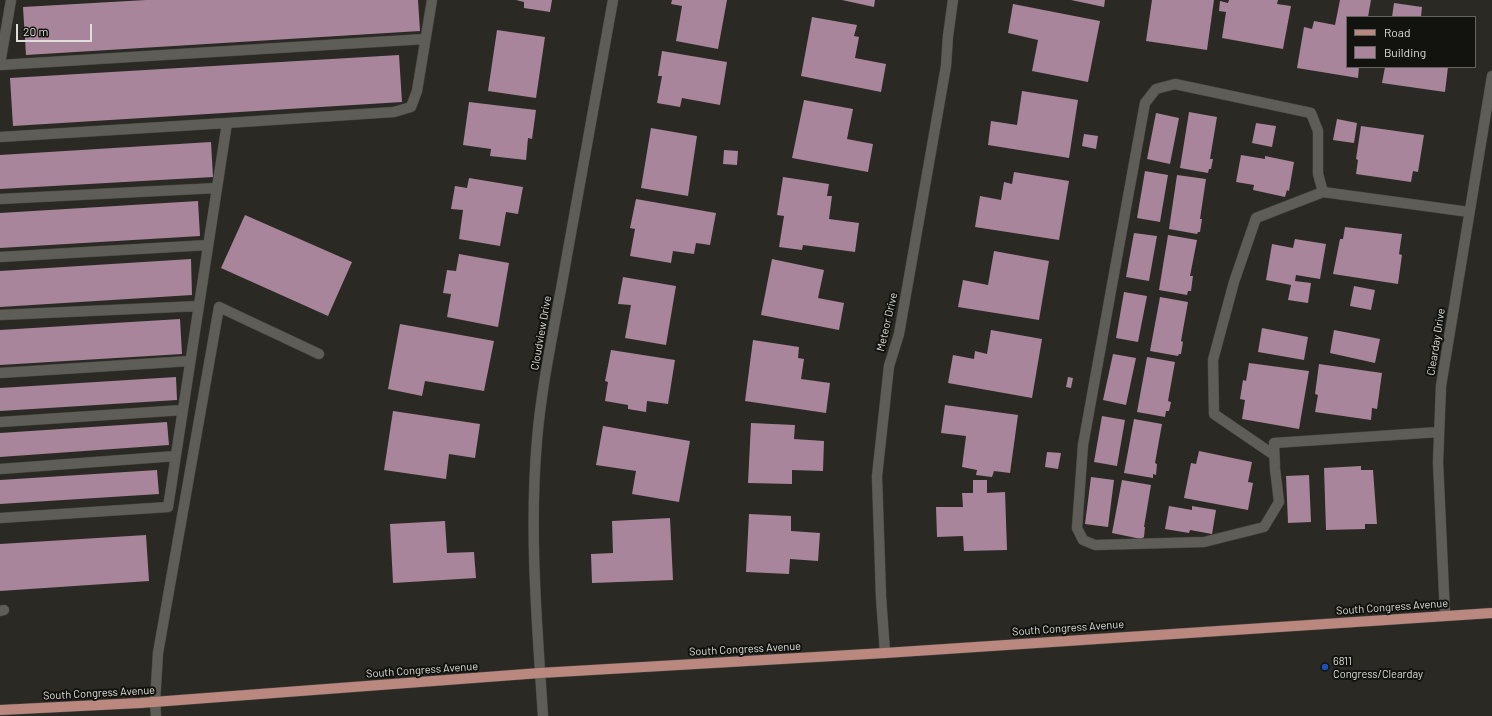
<!DOCTYPE html>
<html>
<head>
<meta charset="utf-8">
<style>
	body { margin:0 }
	#map { position:relative; width:1492px; height:716px; overflow:hidden; background:#2a2924; font-family:Barlow,sans-serif }
	canvas { display:block }
	.legend { position:absolute; left:1346px; top:16px; width:130px; height:52px; box-sizing:border-box; background:#12120f; border:1px solid #646460; margin:0; padding:5px 7px; list-style:none; font-size:12px; color:#dededa }
	.legend li { display:flex; align-items:center; gap:8px; height:20px }
	.legend b { width:20px; border:1px solid #646460 }
	.scale { position:absolute; left:16px; top:24px; width:76px; height:18px; box-sizing:border-box; border:2px solid #dededa; border-top:0; padding-left:5px; font-size:12px; line-height:14px; white-space:nowrap; color:#dededa; -webkit-text-stroke:3px #12120f; paint-order:stroke }
</style>
</head>
<body>
<div id="map">
<canvas width="1492" height="716"></canvas>
<ul class="legend">
<li><b style="height:5px;background:#bb8880"></b>Road</li>
<li><b style="height:11px;background:#a8859a"></b>Building</li>
</ul>
<div class="scale">20 m</div>
</div>
<script>
const ctx = document.querySelector('canvas').getContext('2d');
ctx.lineJoin = 'round';
function fillPath(path, color) {
  ctx.fillStyle = color;
  ctx.fill(path, 'evenodd');
}
function strokePath(path, color, width, dash) {
  ctx.strokeStyle = color;
  ctx.lineWidth = width;
  ctx.lineCap = dash ? 'butt' : 'round';
  ctx.setLineDash(dash || []);
  ctx.stroke(path);
}
function drawText(font, color, halo, rows, align = 'center') {
  ctx.font = font + ' Barlow,sans-serif';
  ctx.lineWidth = 4;
  ctx.setLineDash([]);
  ctx.textBaseline = 'middle';
  ctx.strokeStyle = halo;
  ctx.fillStyle = color;
  for (const [text, x, y, turn = 0] of rows) {
    ctx.save();
    ctx.translate(x, y);
    ctx.rotate((+turn || 0) * Math.PI / 180);
    ctx.textAlign = isNaN(turn) ? turn : align;
    if (halo) ctx.strokeText(text, 0, 0);
    ctx.fillText(text, 0, 0);
    ctx.restore();
  }
}
fillPath(new Path2D(`
	M146 0H418L420 31 26 55 23 7Z
	M516 0H552L550 12 524 8V2Z
	M672 0H727L718 49 676 41 682 6 671 4Z
	M842 0H875L874 7Z
	M1071 0H1105L1104 7Z
	M1152 0H1214L1207 50 1146 41Z
	M1229 0H1278L1277 4 1291 6 1283 49 1222 38 1226 12 1219 11 1220 1 1228 3Z
	M1340 0H1371L1368 17H1347V67H1359L1358 78 1297 68 1304 27 1312 29 1314 21 1335 25Z
	M1394 3 1422 7 1421 17H1392Z
	M1013 4 1100 21 1088 82 1032 71 1038 40 1008 33Z
	M812 17 857 25 854 36 859 37 855 58 886 64 881 92 801 76Z
	M497 30 545 37 536 98 488 91Z
	M662 51 727 62 720 105 682 98 680 107 657 103 662 76H658Z
	M399 55 402 102 13 126 10 78Z
	M1385 67H1448L1445 92 1382 83Z
	M1022 91 1078 100 1069 158 988 145 991 121 1017 125Z
	M804 100 853 109 847 139 873 144 868 172 792 158Z
	M469 102 536 110 532 139 528 138 526 160 490 156 491 149 463 145Z
	M1189 112 1217 117 1210 159H1213L1211 169H1209L1208 173 1180 168Z
	M1156 113 1179 118 1170 164 1147 159Z
	M1337 119 1357 123 1354 143 1333 140Z
	M1256 123 1276 126 1272 147 1252 143Z
	M1361 126 1424 135 1418 172 1413 171 1411 182 1356 174 1358 160 1356 159Z
	M651 128 697 136 688 196 641 188Z
	M1084 134 1098 136 1096 149 1082 146Z
	M211 142 213 177 0 189V155Z
	M724 150 738 151 737 165 723 164Z
	M1241 155 1265 159V156L1294 162 1289 191 1287 190 1285 197 1253 190 1254 185 1236 182Z
	M1145 171 1168 175 1160 222 1137 218Z
	M1014 172 1069 181 1059 240 975 227 980 196 1001 200 1004 182 1012 184Z
	M1177 175 1206 179 1200 219H1202L1200 232H1198L1197 234 1169 229Z
	M783 177 829 184 827 196H832L829 219 859 223 855 252 803 245 802 250 779 247 784 216 777 215Z
	M469 178 523 187 518 214 506 212 500 246 459 239 463 210 451 209 455 186 467 188Z
	M636 199 716 213 710 245 696 243 694 254 673 251 671 263 630 256 635 229 630 228Z
	M198 201 200 236 0 248V213Z
	M245 215 352 262 328 316 221 268Z
	M1345 227 1402 234 1399 254 1402 255 1398 284 1333 274 1340 239H1343Z
	M1134 233 1157 236 1149 281 1126 277Z
	M1168 235 1197 240 1190 276H1193L1191 291H1188L1187 295 1159 290Z
	M1295 239 1326 244 1320 279 1296 275 1295 281 1311 283 1308 303 1288 300 1291 285 1266 280 1272 244 1293 248Z
	M994 251 1049 261 1039 320 958 307 963 280 988 285Z
	M459 254 509 263 498 327 447 317 451 294 443 293 447 270 456 271Z
	M191 259 192 295 0 307V271Z
	M772 259 824 270 818 298 844 303 839 330 761 315Z
	M623 277 676 286 666 345 625 338 631 305 618 304Z
	M1354 286 1375 290 1371 310 1350 306Z
	M1124 292 1147 296 1138 342 1116 338Z
	M1160 297 1188 302 1181 341 1183 342 1181 354H1179L1178 356 1150 351Z
	M180 319 182 354 0 365V330Z
	M400 324 494 341 484 391 425 381 422 396 388 389Z
	M1262 328 1308 337 1304 360 1258 352Z
	M991 330 1042 339 1032 398 948 383 953 355 974 359 975 351 987 354Z
	M1334 330 1380 339 1375 363 1330 353Z
	M753 340 799 347 798 358 804 359 801 379 830 383 826 413 745 401Z
	M611 350 675 360 668 404 647 401 646 412 628 409V405L605 401 608 382 605 381Z
	M1113 354 1136 358 1126 405 1103 400Z
	M1147 357 1175 362 1168 401 1171 402 1170 407 1169 411H1166L1165 417 1137 412Z
	M1249 363 1309 371 1299 429 1242 419 1245 400 1240 399 1243 380 1246 381Z
	M1319 364 1382 373 1377 409 1372 408 1371 420 1315 412 1318 395 1315 394Z
	M176 377 177 400 0 411V388Z
	M1068 377 1073 378 1071 388 1066 387Z
	M945 405 1018 415 1010 473 994 471 992 477 976 475 977 470 962 467 966 436 941 433Z
	M393 411 480 424 475 458 449 454 446 479 384 470Z
	M1102 416 1125 420 1117 466 1094 462Z
	M1134 419 1162 424 1155 463 1157 464 1156 475 1153 474V478L1124 473Z
	M167 422 169 445 0 457V433Z
	M751 423 795 425 794 439 824 441 823 471 792 470V484L748 483Z
	M603 426 690 441 679 502 632 494 636 471 596 465Z
	M1199 451 1252 462 1248 482 1253 483 1248 510 1184 498 1191 463 1196 464Z
	M1047 452 1061 453 1058 469 1045 467Z
	M1361 466V470H1373L1377 524H1365V529L1326 530 1324 468Z
	M157 470 159 494 0 504V480Z
	M1309 475 1311 522 1288 523 1286 476Z
	M1091 477 1114 480 1108 527 1085 524Z
	M973 480H987V493L1005 492 1007 550 964 551 963 536 937 537 936 507H963L962 493H973Z
	M1122 480 1151 485 1144 527H1145L1144 537 1141 539 1112 533Z
	M1169 506 1192 510V506L1216 510 1212 534 1190 530 1189 533 1165 529Z
	M749 514 791 516V531L820 533 818 561 790 559 789 574 746 572Z
	M670 518 673 580 592 583 591 554 613 553 612 521Z
	M445 521 447 553 474 552 476 578 393 583 390 524Z
	M146 535 149 581 0 591V544Z`), '#a8859a');
const minor = new Path2D(`
	M0 64 11 0
	M0 65 425 39
	M0 137 227 123
	M0 199 217 188
	M0 257 208 245
	M0 315 199 306
	M0 373 190 361
	M0 422 183 410
	M1439 432 1274 443 1275 469 1279 502 1264 527 1204 542 1095 545 1083 540 1077 528 1083 445 1145 103 1156 89 1175 84 1311 113 1318 131V174L1323 192 1469 212
	M1274 455 1214 414 1213 360 1234 282 1256 218 1323 192
	M0 469 176 456
	M0 518 168 507 227 123 394 112 411 107 417 91 432 0
	M0 611 4 610
	M1445 615 1438 462 1441 386 1492 76
	M885 653 881 597 877 476 889 366 899 334 946 66 948 36 953 0
	M156 716 155 702 158 653 219 307 319 354
	M543 716C537 624 529 532 537 440 542 380 556 320 566 261 582 174 597 87 613 0`);
const major = new Path2D(`
	M0 710 140 703 540 673 885 653 1492 613`);
strokePath(minor, '#484742', 11);
strokePath(major, '#484742', 11);
strokePath(minor, '#5e5d57', 10);
strokePath(major, '#bb8880', 10);
for (const [x, y, r, color] of [
	[1325,667,4,"#1a4fb4"]
]) {
  const dot = new Path2D();
  dot.arc(x, y, r, 0, 2 * Math.PI);
  ctx.fillStyle = color;
  ctx.fill(dot);
  strokePath(dot, '#12120f', 1.5);
}
drawText('11px', '#dededa', '#12120f', [
	["Meteor Drive",887,322,-77],
	["Cloudview Drive",541,333,-80],
	["Clearday Drive",1436,342,-81],
	["South Congress Avenue",1392,607,-4],
	["South Congress Avenue",1068,628,-4],
	["South Congress Avenue",745,649,-3],
	["South Congress Avenue",422,670,-4],
	["South Congress Avenue",99,693,-3]
]);
drawText('11px', '#dededa', '#12120f', [
	["6811",1333,661],
	["Congress/Clearday",1333,674]
], 'left');
</script>
</body>
</html>
